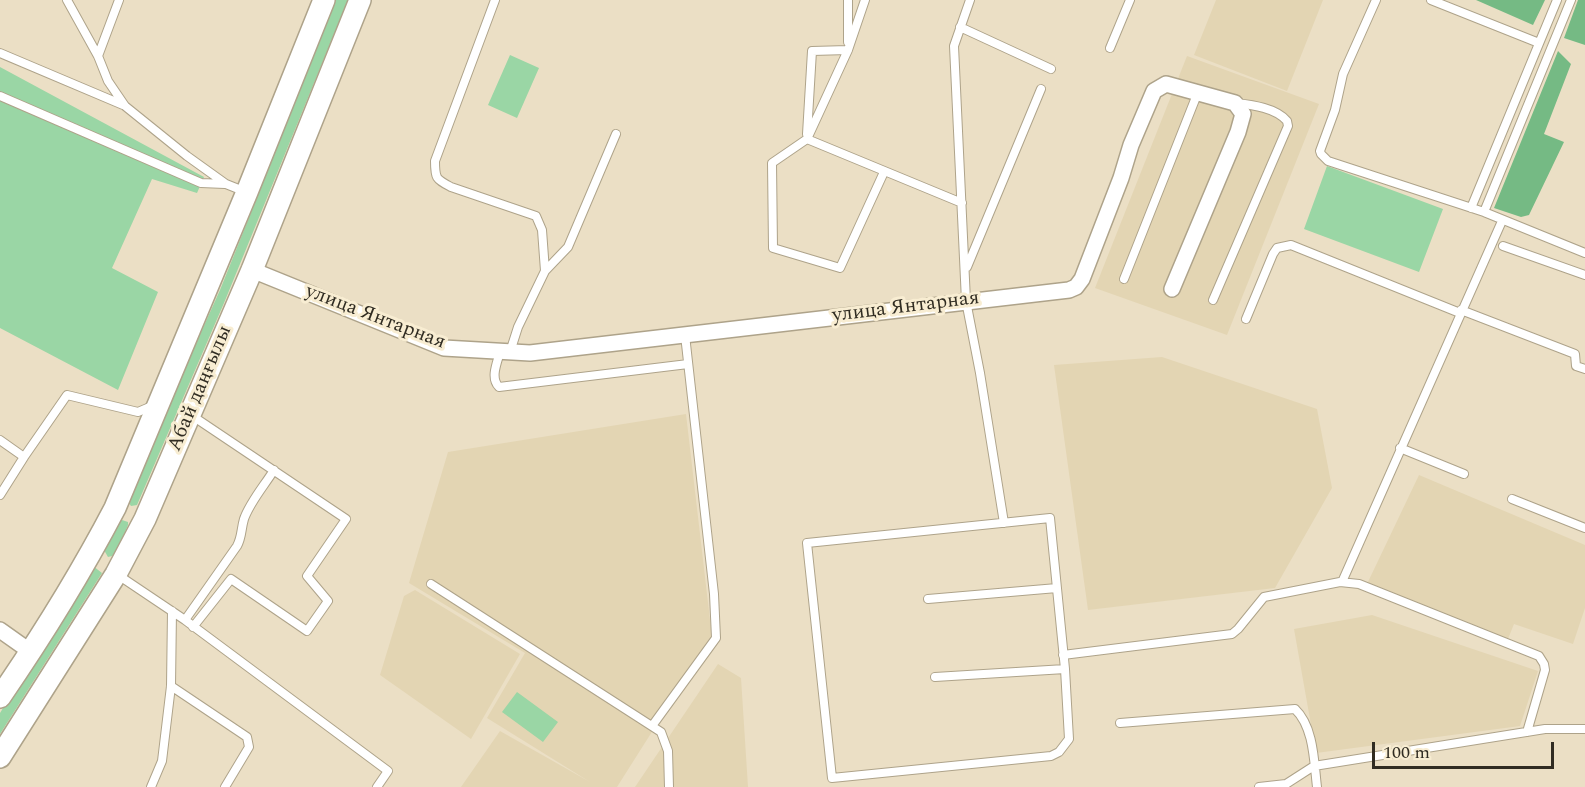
<!DOCTYPE html>
<html>
<head>
<meta charset="utf-8">
<style>
	body { margin:0 }
	#map { position:relative; width:1585px; height:787px; overflow:hidden; background:#ebdfc5; font-family:Spectral,serif }
	canvas { display:block }
	.scale { position:absolute; left:1372px; top:742px; width:182px; height:27px; box-sizing:border-box; border:3px solid #302c22; border-top:0; padding-left:8px; font-size:18px; line-height:21px; white-space:nowrap; color:#302c22; -webkit-text-stroke:4px #f8edd2; paint-order:stroke }
</style>
</head>
<body>
<div id="map">
<canvas width="1585" height="787"></canvas>
<div class="scale">100 m</div>
</div>
<script>
const ctx = document.querySelector('canvas').getContext('2d');
ctx.lineJoin = 'round';
function fillPath(path, color) {
  ctx.fillStyle = color;
  ctx.fill(path, 'evenodd');
}
function strokePath(path, color, width, dash) {
  ctx.strokeStyle = color;
  ctx.lineWidth = width;
  ctx.lineCap = dash ? 'butt' : 'round';
  ctx.setLineDash(dash || []);
  ctx.stroke(path);
}
function drawText(font, color, halo, rows, align = 'center') {
  ctx.font = font + ' Spectral,serif';
  ctx.lineWidth = 6;
  ctx.setLineDash([]);
  ctx.textBaseline = 'middle';
  ctx.strokeStyle = halo;
  ctx.fillStyle = color;
  for (const [text, x, y, turn = 0] of rows) {
    ctx.save();
    ctx.translate(x, y);
    ctx.rotate((+turn || 0) * Math.PI / 180);
    ctx.textAlign = isNaN(turn) ? turn : align;
    if (halo) ctx.strokeText(text, 0, 0);
    ctx.fillText(text, 0, 0);
    ctx.restore();
  }
}
fillPath(new Path2D(`
	M1216 0H1323L1287 91 1194 55Z
	M1187 56 1319 104 1227 335 1095 288Z
	M1162 357 1317 409 1332 488 1275 588 1088 610 1054 365Z
	M686 414 712 637 617 787H461L500 731 590 782 487 718 525 653 409 583 448 452Z
	M1419 475 1585 545V608L1573 644 1514 624 1508 639 1367 584Z
	M415 590 520 654 471 739 380 675 404 596Z
	M1372 615 1538 671 1520 726 1316 753 1294 629Z
	M718 664 741 678 748 787H635Z`), '#e3d5b3');
fillPath(new Path2D(`
	M336 0H348L224 303 137 505 131 506 129 503 159 426 220 290Z
	M510 55 539 68 517 118 488 105Z
	M0 67 204 177 197 193 152 179 112 268 158 292 118 390 0 328Z
	M1327 166 1443 209 1419 272 1304 229Z
	M122 520 128 522V525L117 551 112 556 108 557 104 550 118 521Z
	M93 566 102 573 0 734V713L87 571Z
	M517 692 558 722 543 742 502 712Z`), '#9ad6a5');
fillPath(new Path2D(`
	M1476 0H1545L1533 25Z
	M1578 0H1585V45L1564 38Z
	M1558 51 1571 64 1544 134 1564 142 1529 215 1521 217 1494 208Z`), '#75ba84');
const lane = new Path2D(`
	M67 0 98 56 108 81 125 106 187 156 226 184 246 192
	M495 0 435 161C435 179 436 179 451 187L536 216 542 230 545 271 518 327 510 352
	M865 0 848 50 807 139 772 163 773 248 840 268 884 172
	M970 0 954 46 966 301 980 373 1004 523
	M1376 0 1343 74 1335 110 1320 151 1321 154 1328 161 1484 212 1585 253
	M1431 0 1539 43
	M960 27 1051 69
	M848 42V0
	M1110 48 1130 0
	M0 53 123 105
	M98 56 119 0
	M0 96 201 183 225 184
	M807 134 812 51 848 50
	M807 139 962 203
	M1471 208 1557 0
	M1484 212 1571 0
	M1503 246 1585 275
	M967 267 1041 89
	M545 271 568 247 616 134
	M1124 279 1198 92
	M1213 300 1288 126 1287 121C1276 108 1253 105 1236 103
	M1461 310 1575 354 1576 366 1585 369
	M1246 319 1273 254 1277 248 1291 245 1460 313
	M500 352C497 363 490 378 499 387L688 364
	M191 415 346 519 307 576 328 601 307 631 231 579 193 627
	M0 440 24 457 67 395 138 412 152 406
	M1400 448 1464 474
	M0 495 24 457
	M1512 499 1585 528
	M1050 518 1065 669 1069 739 1059 752 1051 756 832 778 807 543Z
	M118 575 185 620 388 771 377 787
	M1342 582 1502 221
	M431 584 661 732 668 751 669 787
	M928 599 1057 588
	M185 620 237 546C242 537 241 529 244 519 250 502 264 486 274 470
	M1063 655 1232 634 1238 629 1264 597 1340 582 1359 584 1539 656 1544 664 1545 670 1527 732
	M935 677 1065 669
	M171 686 247 737 249 747 225 787
	M1120 723 1295 709C1314 727 1314 762 1317 787
	M652 726 716 638 714 594 685 335
	M151 787 162 761 171 686 172 611
	M1259 787 1286 784 1314 766 1545 729H1585`);
const street = new Path2D(`
	M252 270 444 348 530 353 1069 290 1076 287 1082 279 1121 178 1131 145 1154 91 1166 84 1235 103 1243 114 1238 132 1172 289
	M0 630 31 652`);
const secondary = new Path2D(`
	M0 697C42 636 81 573 115 508L247 192 324 0
	M0 757 116 574 145 519 252 270 360 0`);
strokePath(lane, '#aea38a', 10);
strokePath(street, '#aea38a', 18);
strokePath(secondary, '#aea38a', 24);
strokePath(lane, '#fff', 8);
strokePath(street, '#fff', 15);
strokePath(secondary, '#fff', 21);
drawText('20px', '#302c22', '#f8edd2', [
	["улица Янтарная",906,308,-7],
	["улица Янтарная",375,318,21],
	["Абай даңғылы",201,389,-67]
]);
</script>
</body>
</html>
